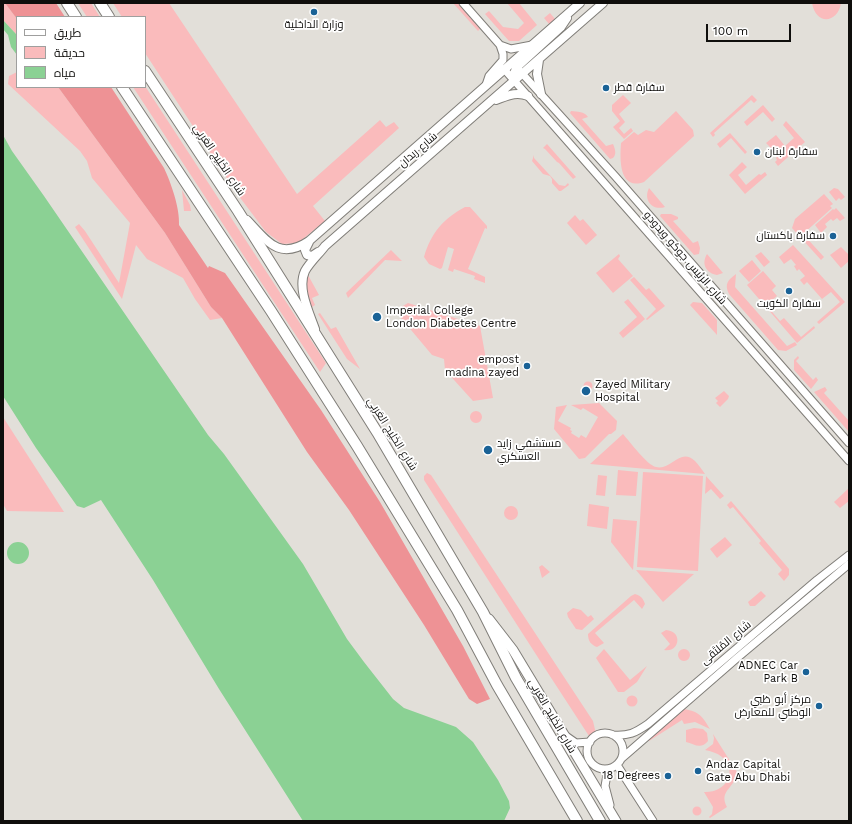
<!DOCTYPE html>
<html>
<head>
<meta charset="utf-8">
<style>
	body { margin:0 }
	#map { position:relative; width:852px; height:824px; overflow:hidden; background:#e2dfd9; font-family:"Work Sans",Cairo,sans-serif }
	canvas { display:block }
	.frame { position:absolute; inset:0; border:4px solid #0f0e0c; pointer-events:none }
	.legend { position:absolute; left:16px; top:16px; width:130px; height:72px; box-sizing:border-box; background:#fff; border:1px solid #9f9f9e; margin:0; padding:5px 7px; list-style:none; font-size:12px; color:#0f0e0c }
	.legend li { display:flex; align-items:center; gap:8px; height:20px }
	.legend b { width:20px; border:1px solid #9f9f9e }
	.scale { position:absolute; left:706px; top:24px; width:85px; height:18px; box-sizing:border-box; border:2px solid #0f0e0c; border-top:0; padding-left:5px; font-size:12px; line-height:14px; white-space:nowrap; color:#0f0e0c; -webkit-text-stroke:3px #fff; paint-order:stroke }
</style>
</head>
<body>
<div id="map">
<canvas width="852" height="824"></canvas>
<div class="frame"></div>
<ul class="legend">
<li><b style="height:5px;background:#fff"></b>طريق</li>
<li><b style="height:11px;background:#fabbbc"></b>حديقة</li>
<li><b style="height:11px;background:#8bd194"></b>مياه</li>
</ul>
<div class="scale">100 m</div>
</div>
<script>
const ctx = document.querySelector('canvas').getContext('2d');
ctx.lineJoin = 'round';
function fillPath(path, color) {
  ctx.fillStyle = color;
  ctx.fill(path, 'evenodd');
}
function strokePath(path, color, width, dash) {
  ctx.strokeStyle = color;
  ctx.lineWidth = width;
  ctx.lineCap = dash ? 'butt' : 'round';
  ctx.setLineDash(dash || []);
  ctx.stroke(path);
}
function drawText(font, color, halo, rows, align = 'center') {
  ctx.font = font + ' "Work Sans",Cairo,sans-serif';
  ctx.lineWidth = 3.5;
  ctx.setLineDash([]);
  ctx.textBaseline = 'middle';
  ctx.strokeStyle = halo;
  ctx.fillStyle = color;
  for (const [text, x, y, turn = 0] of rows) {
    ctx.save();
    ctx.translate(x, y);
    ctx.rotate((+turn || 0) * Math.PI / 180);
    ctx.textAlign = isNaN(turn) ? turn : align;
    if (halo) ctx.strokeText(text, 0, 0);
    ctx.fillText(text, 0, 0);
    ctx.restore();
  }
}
fillPath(new Path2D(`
	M3 3H5L17 19V44L16 34 3 20Z
	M78 3H91L100 17H87Z
	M113 3H169L297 194 380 120 386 127 394 122 399 128 313 206 325 221 298 243 282 244 266 232 238 195 145 53V17H122Z
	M453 3H461L482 27 478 31Z
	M507 3H519L537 25 519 41H509L485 14 489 11 503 27 518 29 524 23Z
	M812 3H841C838 23 816 26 812 3Z
	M550 13 555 19 549 24 544 18Z
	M17 72V87H58L165 233 211 307 222 318 210 320 195 299 183 278 147 259 136 245 122 299 75 227 79 224 85 231 119 283 130 223 92 178 87 161 80 151 8 84 9 76Z
	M145 86 326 363 320 372 133 87H145Z
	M623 95 631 103 619 114 625 122 619 128 624 134 631 128 633 131 624 139 613 127 620 121 612 111V105Z
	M752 95 757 100 754 103 751 100 714 133 715 135 713 137 710 133Z
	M763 105 775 119 772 122 763 112 747 126 744 122Z
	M571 111C578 112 584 111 588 117L582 119 606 146 613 144C615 149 617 154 613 158L610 159 570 113Z
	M676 111 693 130 694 136 644 182C618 191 620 157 621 143L634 132 638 135 646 130 654 132Z
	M786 121 805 142 778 166 775 162 777 160 776 158 780 153 774 146 771 148 766 143 776 135 785 146 794 138 783 125Z
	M730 133 747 152 745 154 731 138 720 148 717 144Z
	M547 144 576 177 573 179 559 163 557 162 545 149 543 148Z
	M534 155V158L559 185 565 186 568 183 569 185 561 191H559L552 183V179L550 176 543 174 532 161Z
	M742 162 747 167 738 175 746 185 759 174 761 175 765 172 767 175 745 194 729 175Z
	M649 188 665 207C652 211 643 200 649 188Z
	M834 188 838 189 845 197 841 200 839 198 836 201 829 192Z
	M182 190 190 205 191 211H184Z
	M824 194 833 204 830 206 832 208 803 234 824 257 821 260 792 228 795 219Z
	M465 207H470L487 226V229L485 228 468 269 485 277V283L474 279 475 276 454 269 453 272 448 270 454 249 448 247 442 268 440 269 429 264 424 257C431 233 443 219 465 207Z
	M836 208 845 218 840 221 837 218 833 221 831 219 825 224 827 227 821 233 815 225 833 209 834 210Z
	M661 214H671L678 217V219L673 221 693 243 698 241 700 248 699 254 694 255 660 216Z
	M575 215 580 221 583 219 597 235 586 245 567 223Z
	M793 245 845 302 819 324 817 322 840 302 831 292 822 299 807 282 804 285 800 280 805 276 799 269 797 271 794 266 796 265 791 259 784 264 779 257Z
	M841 247 849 255V261L841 268 830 255Z
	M391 250 402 261 385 260 348 298 346 293Z
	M761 252 770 262 764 267 755 256Z
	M619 254 620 256 618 259 633 276 613 293 596 273Z
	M707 254 723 273 717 275C706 273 701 264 707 254Z
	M752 260 761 271 749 282 739 271Z
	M763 271 776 286 772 290 777 296 765 306 747 285Z
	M736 274 735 287 787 346 795 342 797 345 786 351 778 350 729 294C724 284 728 280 736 274Z
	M308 275 319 295 312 298 315 305 312 307C307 297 304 287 308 275Z
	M634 277 646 290 649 288 665 306 647 320 646 319 656 309 630 280Z
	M628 299 645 319 623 338 619 333 637 317 624 302Z
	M693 302 702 303 717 320V335L690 305Z
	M408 303 480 326 493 398 473 401 445 370 444 359 432 355 401 318 399 311 401 307Z
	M767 306 780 321 784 318 801 337 814 326 815 328 797 343 766 307Z
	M320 313 331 329 336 327 360 369 347 359 318 314Z
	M798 356 799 358 796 361 813 380 816 377 818 380 811 389 794 370V360Z
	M583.5 386a4.5 4.5 0 1 1 9 0a4.5 4.5 0 1 1-9 0Z
	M825 387 827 390 824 393 849 421V432L814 392Z
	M724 391 729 396 728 399 720 407 716 403 718 401 715 398Z
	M599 403 617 421 616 430 611 434H609L585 458 579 459 554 429 556 407 567 405 558 421 571 428 570 430 572 431 571 433 579 438 581 435 586 438 598 417 583 408 581 410 571 405Z
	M470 417a6 6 0 1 1 12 0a6 6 0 1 1-12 0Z
	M3 417 64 512 7 511 3 504Z
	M623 434C630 442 647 465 656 467 671 471 680 447 695 461 699 465 702 470 705 474L590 464Z
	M618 470 638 472 636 496 616 495Z
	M643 472 703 476 698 571 637 567Z
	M427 473 431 475 593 721 596 734 593 736H589L546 670 424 480V476Z
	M598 475 607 476 605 496 596 495Z
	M706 476 724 496 720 499 711 489 705 494Z
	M849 488V501L840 508 834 502Z
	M731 501 789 569V575L784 581 778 574 782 570 759 543 761 541 733 507 730 509 727 505Z
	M589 504 609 507 607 529 587 526Z
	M504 513a7 7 0 1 1 14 0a7 7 0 1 1-14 0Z
	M613 519 637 521 633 570 611 542Z
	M725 537 732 545 717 558 710 549Z
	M542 565 550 572 542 578 539 567Z
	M636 570 694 574 663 602Z
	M761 591 766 596 755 606H750L748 602Z
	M635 594C641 596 643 598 645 604L642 609 634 600 595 633 604 643 597 647C591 645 588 641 588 634L631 596Z
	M573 608 581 610 588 617 591 615 594 619 582 630 576 629 568 617 567 613Z
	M666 630C683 631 680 653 664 650L670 644 661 633Z
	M678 655a6 6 0 1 1 12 0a6 6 0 1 1-12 0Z
	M604 649 630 680 647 666 637 682 624 692H618L596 658Z
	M626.5 701a5.5 5.5 0 1 1 11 0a5.5 5.5 0 1 1-11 0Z
	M684 709C700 712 702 716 710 729L695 722 684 724 682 720 649 741 648 739Z
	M694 728 703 729 707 733 708 741C701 750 694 744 686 742V730Z
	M713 734 737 772C736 788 718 790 727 807L710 818 709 817 712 814 713 807 704 792C725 793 739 773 722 757 717 753 711 751 705 750L713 744 714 738Z
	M692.5 811a4.5 4.5 0 1 1 9 0a4.5 4.5 0 1 1-9 0Z`), '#fabbbc');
fillPath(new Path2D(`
	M5 3H56L65 17H17V19Z
	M58 87H111L164 168C171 183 180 208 179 225L208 268 209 266 225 273 321 410 380 502 463 646 490 699 477 704 469 699 424 625 349 510 307 452 222 318 211 307 165 233Z`), '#ee9295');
fillPath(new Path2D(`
	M3 20 16 34 17 55 11 47 8 35 3 29Z
	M3 135 12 151 44 196 208 435 224 454 303 564 347 639 364 662 393 699 404 708 456 727 473 742 498 780 509 801 510 808 504 821H303L219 689 153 580 101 500 84 508 77 506 36 448 3 396Z
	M7 553a11 11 0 1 1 22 0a11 11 0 1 1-22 0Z`), '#8bd194');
const tertiary = new Path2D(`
	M463 3 500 45 503 54V60L489 76 486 85
	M500 45 511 49 532 45
	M504 69 849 461
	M519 70 615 176 849 443
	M587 751a18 18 0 1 1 36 0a18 18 0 1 1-36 0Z
	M613 735C629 736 635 733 648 724L817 580 849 555
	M566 736 576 743 590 742
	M622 758 737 658 849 564
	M617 765 653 821
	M608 769 605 786 610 805`);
const secondary = new Path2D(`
	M539 60 537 74 541 94
	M515 81 514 73 517 67 561 27 567 18
	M496 100C507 96 516 91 528 96
	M247 220C267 241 279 261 309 241L580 3
	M309 242 305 250 307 255 312 256 318 252
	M315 329C309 312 297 288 305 271 310 262 319 254 325 246L603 3`);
const primary = new Path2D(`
	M489 619 513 650 616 821`);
const trunk = new Path2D(`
	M67 3 76 17
	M100 3 109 17
	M145 71 238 211 377 432 483 612 516 678 600 821
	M122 87 271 311 357 446 457 610 497 685 577 821`);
strokePath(tertiary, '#807e79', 9);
strokePath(secondary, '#807e79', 10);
strokePath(primary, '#807e79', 11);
strokePath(trunk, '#807e79', 12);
strokePath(tertiary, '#fff', 7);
strokePath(secondary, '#fff', 8);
strokePath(primary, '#fff', 9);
strokePath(trunk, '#fff', 10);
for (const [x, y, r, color] of [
	[314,12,4,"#1a6296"],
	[606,88,4,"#1a6296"],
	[757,152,4,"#1a6296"],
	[833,236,4,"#1a6296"],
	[789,291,4,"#1a6296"],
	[377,317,5,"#1a6296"],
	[527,366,4,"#1a6296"],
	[586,391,5,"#1a6296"],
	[488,450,5,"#1a6296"],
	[806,672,4,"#1a6296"],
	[819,706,4,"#1a6296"],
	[698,771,4,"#1a6296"],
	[668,776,4,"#1a6296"]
]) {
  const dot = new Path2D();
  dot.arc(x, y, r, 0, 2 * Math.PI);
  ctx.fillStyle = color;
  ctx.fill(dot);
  strokePath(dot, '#fff', 1.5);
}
drawText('11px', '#0f0e0c', '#fff', [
	["وزارة الداخلية",314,25,"center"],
	["سفارة قطر",614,88],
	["سفارة لبنان",765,152],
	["سفارة باكستان",825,236,"right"],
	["سفارة الكويت",789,304,"center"],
	["Imperial College",386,311],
	["London Diabetes Centre",386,324],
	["empost",519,360,"right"],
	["madina zayed",519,373,"right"],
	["Zayed Military",595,385],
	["Hospital",595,398],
	["مستشفي زايد",497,444],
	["العسكري",497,457],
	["ADNEC Car",798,666,"right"],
	["Park B",798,679,"right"],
	["مركز أبو ظبي",811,700,"right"],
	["الوطني للمعارض",811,713,"right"],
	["Andaz Capital",706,765],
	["Gate Abu Dhabi",706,778],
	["18 Degrees",660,776,"right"]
], 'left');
drawText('11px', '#0f0e0c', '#fff', [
	["شارع ربدان",418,150,-41],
	["شارع الخَلِيج العَربِي",219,160,56],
	["شارع الرئيس جوكو ويدودو",685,258,49],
	["شارع الخَلِيج العَربِي",392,434,58],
	["شارع المُلتَقى",726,643,-40],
	["شارع الخَلِيج العَربِي",552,716,60]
]);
</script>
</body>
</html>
